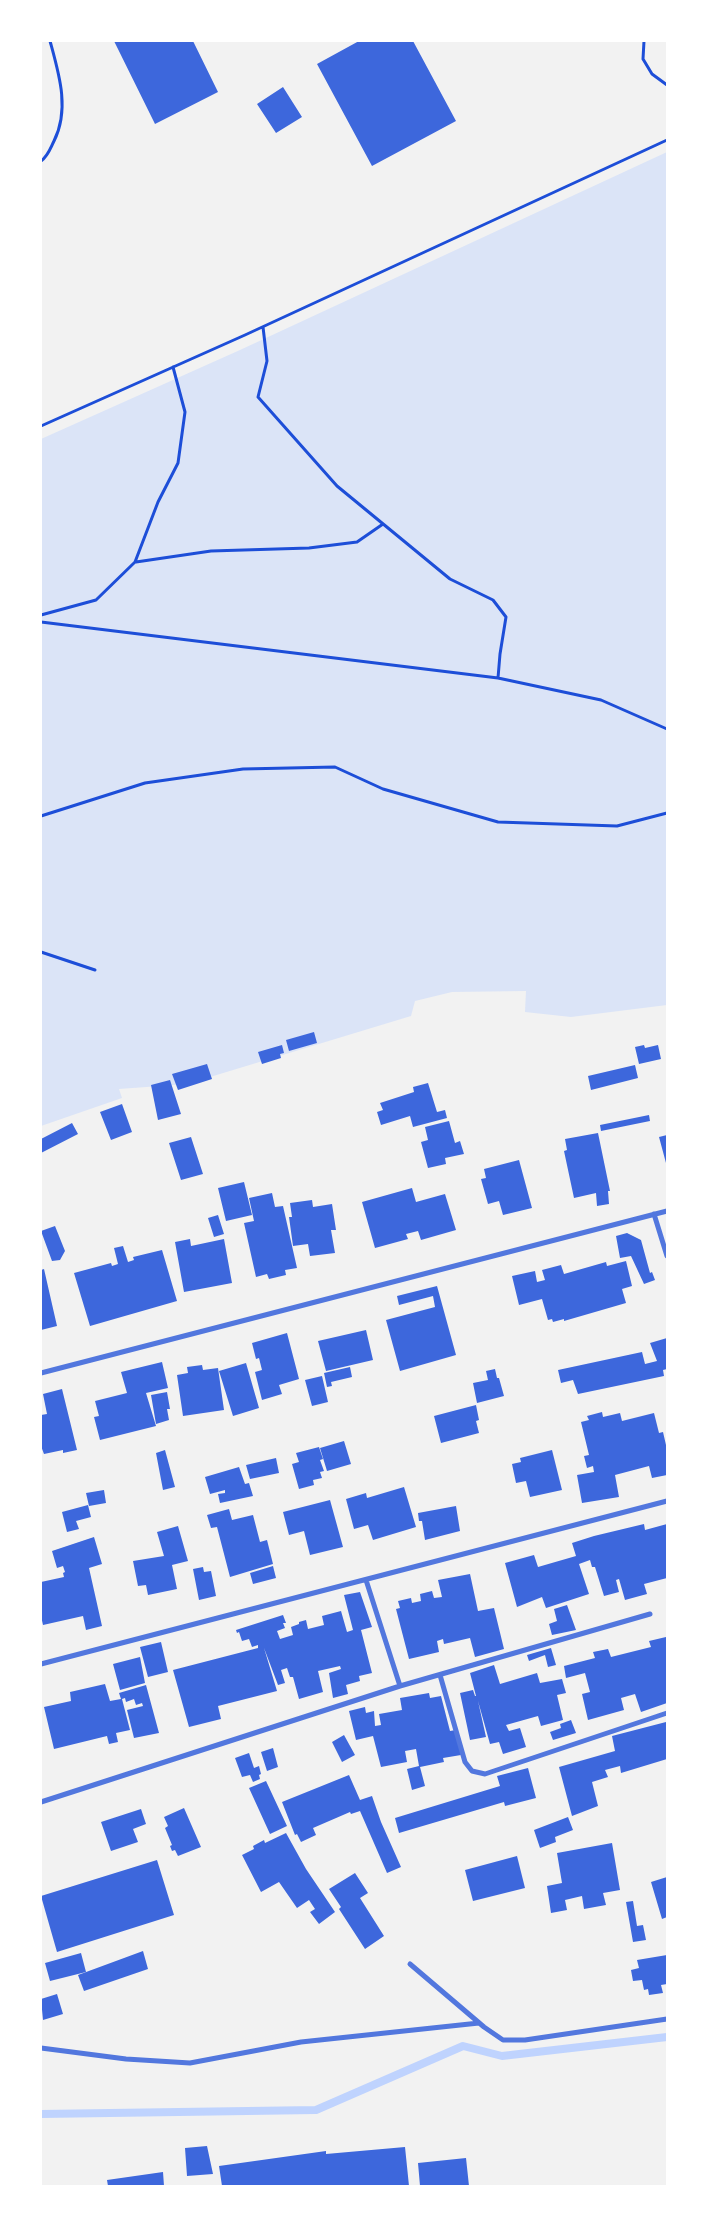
<!DOCTYPE html>
<html>
<head>
<meta charset="utf-8">
<style>
	body { margin:0 }
	#map { position:relative; width:708px; height:2227px; overflow:hidden; background:#f2f2f2; font-family:Ubuntu,sans-serif }
	canvas { display:block }
	.frame { position:absolute; inset:0; border:42px solid #fff; pointer-events:none }
</style>
</head>
<body>
<div id="map">
<canvas width="708" height="2227"></canvas>
<div class="frame"></div>
</div>
<script>
const ctx = document.querySelector('canvas').getContext('2d');
ctx.lineJoin = 'round';
function fillPath(path, color) {
  ctx.fillStyle = color;
  ctx.fill(path, 'evenodd');
}
function strokePath(path, color, width, dash) {
  ctx.strokeStyle = color;
  ctx.lineWidth = width;
  ctx.lineCap = dash ? 'butt' : 'round';
  ctx.setLineDash(dash || []);
  ctx.stroke(path);
}
fillPath(new Path2D(`
	M667 152V1005L571 1017 525 1012 526 991 452 992 415 1001 411 1016 187 1084 119 1089 122 1098 41 1126V439L240 350Z`), '#dbe4f7');
strokePath(new Path2D(`
	M41 2114 316 2110 463 2046 502 2056 667 2037`), '#bfd3fe', 8);
fillPath(new Path2D(`
	M114 41H193L218 92 155 124Z
	M359 41H413L456 121 372 166 317 64Z
	M283 87 302 117 276 133 257 104Z
	M314 1032 317 1043 289 1051 286 1040Z
	M282 1045 284 1053 280 1054 281 1058 262 1064 258 1052Z
	M644 1045 645 1048 658 1045 661 1059 639 1064 635 1047Z
	M207 1064 212 1079 178 1090 172 1074Z
	M635 1065 638 1078 591 1090 588 1076Z
	M170 1080 181 1114 158 1120 151 1085Z
	M428 1083 437 1112 445 1110 447 1118 413 1127 410 1116 381 1125 377 1112 383 1110 380 1103 414 1092 413 1087Z
	M122 1104 132 1132 111 1140 100 1112Z
	M649 1115 650 1121 601 1131 600 1125Z
	M449 1121 455 1143 460 1141 464 1154 445 1158 446 1164 428 1168 421 1142 428 1140 425 1127Z
	M72 1123 78 1134 41 1153V1139Z
	M598 1133 610 1191H608L609 1204 597 1206 596 1193 574 1198 564 1151 567 1150 565 1139Z
	M667 1135V1163H666L659 1137Z
	M191 1137 203 1174 181 1180 169 1143Z
	M519 1160 532 1208 503 1215 499 1201 488 1204 481 1179 486 1178 484 1169Z
	M244 1182 252 1215 226 1221 218 1188Z
	M412 1188 416 1202 445 1194 456 1230 421 1240 418 1231 406 1234 408 1239 375 1248 362 1202Z
	M272 1193 275 1207 283 1206 297 1268 285 1270 286 1275 269 1279 267 1274 256 1277 244 1223 254 1221 249 1198Z
	M312 1200 313 1207 332 1204 336 1230H331L335 1253 310 1256 308 1244 293 1246 289 1217H292L290 1203Z
	M218 1215 224 1234 214 1237 208 1218Z
	M55 1226 65 1251 60 1260 52 1261 41 1231Z
	M627 1233 641 1240 650 1273 652 1272 655 1280 644 1284 631 1256 620 1258 616 1236Z
	M190 1239 191 1246 224 1239 232 1283 184 1292 175 1242Z
	M123 1246 128 1262 134 1260 133 1257 162 1250 177 1301 90 1326 74 1273 111 1263 112 1266 118 1264 114 1248Z
	M626 1261 632 1286 622 1289 626 1303 564 1321V1319L553 1322 552 1319 548 1320 542 1299 519 1305 512 1276 535 1271 537 1282 545 1280 542 1270 561 1265 564 1274 606 1262 607 1266Z
	M44 1269 57 1326 41 1330V1270Z
	M437 1286 456 1355 400 1371 386 1320 435 1307 433 1296 399 1305 397 1296Z
	M366 1330 373 1360 326 1371 318 1341Z
	M287 1333 299 1379 279 1385 282 1394 262 1400 255 1372 262 1370 259 1358 256 1359 252 1343Z
	M667 1338V1369L663 1370 664 1376 578 1394 573 1380 561 1383 558 1370 642 1352 645 1364 657 1361 650 1343Z
	M162 1362 168 1388 146 1393 156 1426 100 1440 94 1417 99 1416 95 1401 127 1393 121 1372Z
	M246 1363 259 1408 233 1416 219 1371Z
	M202 1365 203 1370 218 1368 224 1410 183 1416 177 1375 188 1373 187 1367Z
	M350 1367 352 1377 331 1382 332 1386 327 1387 324 1373Z
	M495 1369 497 1378H499L504 1396 477 1403 473 1383 488 1380 486 1371Z
	M322 1376 328 1402 312 1406 305 1380Z
	M62 1389 77 1450 63 1453V1450L44 1454 41 1446V1415L47 1414 43 1394Z
	M167 1392 170 1409H167L169 1420 156 1424 151 1395Z
	M476 1405 479 1420 476 1421 479 1433 441 1443 434 1416Z
	M602 1412 603 1417 620 1413 622 1421 654 1413 659 1433 663 1432 666 1445 667 1475 652 1478 649 1466 615 1475 619 1497 582 1503 577 1475 594 1472 593 1466 587 1468 584 1456 589 1455 581 1422 589 1420 587 1416Z
	M344 1441 351 1464 327 1471 320 1448Z
	M319 1447 323 1459 320 1460 324 1471 320 1472 322 1478 313 1480 314 1485 299 1489 292 1464 299 1462 296 1453Z
	M165 1450 175 1487 163 1490 156 1453Z
	M552 1450 562 1490 530 1497 526 1481 516 1483 512 1464 521 1462 520 1458Z
	M276 1458 279 1473 250 1479 246 1465Z
	M239 1467 245 1484 249 1483 253 1496 220 1503 218 1494 225 1493V1490L210 1494 205 1477Z
	M404 1487 416 1527 373 1540 368 1525 354 1529 346 1499 366 1493 367 1498Z
	M104 1490 106 1503 89 1506 86 1493Z
	M330 1500 343 1547 310 1555 304 1531 289 1535 283 1512Z
	M88 1505 91 1517 76 1521 79 1529 67 1532 62 1512Z
	M456 1506 460 1531 425 1540 422 1521H419L418 1513Z
	M229 1509 232 1520 253 1515 260 1542 267 1540 273 1564 230 1577 217 1527 211 1528 207 1515Z
	M644 1524 645 1530 667 1524V1578L644 1584 647 1594 625 1600 619 1579 616 1580 619 1592 604 1596 595 1567H592L590 1560 579 1564 589 1594 546 1608 542 1597 517 1607 505 1563 534 1555 538 1567 576 1556 572 1543 594 1536Z
	M178 1526 188 1561 172 1565 177 1589 148 1595 146 1585 138 1586 133 1561 164 1556 157 1532Z
	M94 1537 102 1564 89 1568 102 1626 86 1630 83 1616 43 1625 41 1616V1582L64 1577 63 1573 65 1572 63 1566 57 1568 52 1551Z
	M273 1566 276 1578 253 1584 250 1573Z
	M203 1567 204 1572 211 1571 216 1596 199 1600 193 1569Z
	M470 1574 478 1611 494 1608 504 1649 475 1657 470 1638 444 1644 443 1639 437 1641 439 1652 409 1659 396 1609 400 1608 398 1601 411 1598 412 1603 421 1601 420 1594 432 1591 434 1598 442 1597 438 1580Z
	M360 1592 372 1627 361 1630 372 1673 359 1676 360 1681 346 1685 348 1694 333 1698 329 1673 341 1669 340 1666 318 1671 323 1692 299 1699 293 1677H290L287 1668 281 1670 285 1683 278 1685 264 1648 277 1691 218 1706 221 1719 189 1727 173 1670 258 1648V1645L252 1647 249 1639 242 1641 239 1632 237 1633 236 1630 283 1615 286 1623H283L285 1628 277 1631 280 1639 293 1635 291 1627 299 1624V1622L306 1620 308 1629 324 1625 322 1616 341 1611 347 1632 353 1630 344 1595Z
	M567 1605 576 1630 552 1635 549 1624 557 1621 554 1609Z
	M666 1637 667 1703 641 1712 635 1694 621 1698 624 1710 588 1720 582 1694 590 1692 585 1673 566 1678 564 1666 595 1658 593 1652 608 1649 611 1657 651 1647 649 1641Z
	M161 1642 168 1672 148 1677 140 1647Z
	M551 1648 556 1665 548 1667 545 1655 529 1661 527 1655Z
	M140 1657 145 1683 120 1690 113 1664Z
	M494 1665 500 1684 537 1673 540 1683 562 1679 566 1693 557 1695 563 1720 541 1726 538 1716 506 1725 509 1731 520 1728 526 1747 503 1754 499 1742 490 1744 478 1701 486 1737 470 1740 460 1693 473 1690 475 1696H476L470 1673Z
	M105 1684 110 1701 121 1699 119 1693 146 1685 159 1733 134 1738 127 1710 143 1706 142 1703 136 1705 134 1699 126 1702 125 1698 122 1699 130 1730 116 1733 118 1742 109 1744 107 1736 54 1749 44 1707 71 1701 70 1692Z
	M429 1693 430 1698 441 1696 450 1731 456 1730 461 1755 443 1758 444 1762 420 1767 425 1786 412 1790 407 1769 419 1766 416 1749 405 1751 407 1762 381 1767 373 1736 356 1740 349 1711 365 1707 366 1713 374 1711 375 1726 381 1725 379 1714 402 1710 400 1698Z
	M571 1720 576 1733 553 1740 550 1732 561 1728 560 1724Z
	M666 1722 667 1759 621 1773 620 1766 605 1770 608 1777 592 1782 598 1806 572 1816 559 1767 615 1751 612 1736Z
	M344 1735 355 1755 342 1762 332 1742Z
	M273 1748 278 1767 267 1771 261 1752Z
	M249 1753 254 1768 259 1766 261 1774 259 1775 260 1779 253 1782 250 1775 242 1777 235 1758Z
	M528 1768 536 1798 505 1806 504 1802 399 1833 395 1818 500 1786 497 1776Z
	M349 1775 360 1800 372 1796 381 1822 401 1867 387 1873 360 1811 351 1814 350 1812 313 1828 316 1835 301 1842 297 1834 295 1835 282 1802Z
	M266 1781 287 1826 270 1834 249 1788Z
	M184 1808 201 1847 178 1856 175 1850 172 1851 170 1846 172 1845 165 1828 168 1826 164 1817Z
	M141 1809 146 1824 133 1829 138 1842 111 1851 101 1822Z
	M568 1817 573 1830 555 1837 556 1842 540 1848 534 1830Z
	M286 1833 306 1869 335 1912 319 1924 310 1912 315 1909 309 1900 297 1908 279 1882 261 1892 242 1855 254 1849 253 1846 264 1840 265 1843Z
	M612 1843 620 1890 603 1893 606 1905 584 1909 582 1896 565 1900 567 1910 551 1913 547 1886 562 1883 557 1853Z
	M517 1856 525 1888 473 1901 465 1870Z
	M157 1860 174 1915 57 1952 41 1896Z
	M355 1873 368 1893 360 1898 384 1936 365 1949 339 1909 341 1907 329 1889Z
	M667 1877V1917L662 1919 651 1882Z
	M633 1901 637 1926 643 1925 646 1940 633 1942 626 1902Z
	M143 1951 148 1969 84 1991 78 1975Z
	M81 1953 86 1972 50 1981 45 1963Z
	M667 1955V1984L661 1985 663 1993 649 1995 648 1989 644 1990 642 1980 633 1981 631 1970 639 1968 637 1960Z
	M57 1994 63 2014 43 2020 41 1999Z
	M207 2146 213 2174 187 2176 185 2148Z
	M405 2147 409 2186H222L219 2166 326 2151V2154Z
	M466 2158 469 2186H420L418 2163Z
	M163 2172 164 2186H108L107 2180Z`), '#3d67dc');
strokePath(new Path2D(`
	M644 41 643 59 652 74 667 85
	M41 161C48 156 50 149 54 141 70 109 59 74 50 41
	M263 327 267 361 258 397 337 486 450 579 493 600 506 617 500 654 498 678
	M41 426 245 335 667 140
	M136 562 211 551 309 548 357 542 383 524
	M41 615 96 600 135 562 158 502 178 463 185 412 173 367
	M41 622 498 678 601 700 667 729
	M41 816 145 783 243 769 335 767 383 789 498 822 617 826 667 813
	M41 952 95 970`), '#1d4ed8', 3);
strokePath(new Path2D(`
	M654 1214 667 1256
	M41 1373 667 1211
	M366 1580 400 1686
	M41 1664 667 1501
	M440 1675 465 1762 472 1771 485 1774 667 1713
	M41 1802 400 1686 650 1614
	M410 1964 484 2027 503 2040H525L667 2019
	M41 2048 126 2059 190 2063 301 2042 479 2023`), '#5277de', 5);
</script>
</body>
</html>
